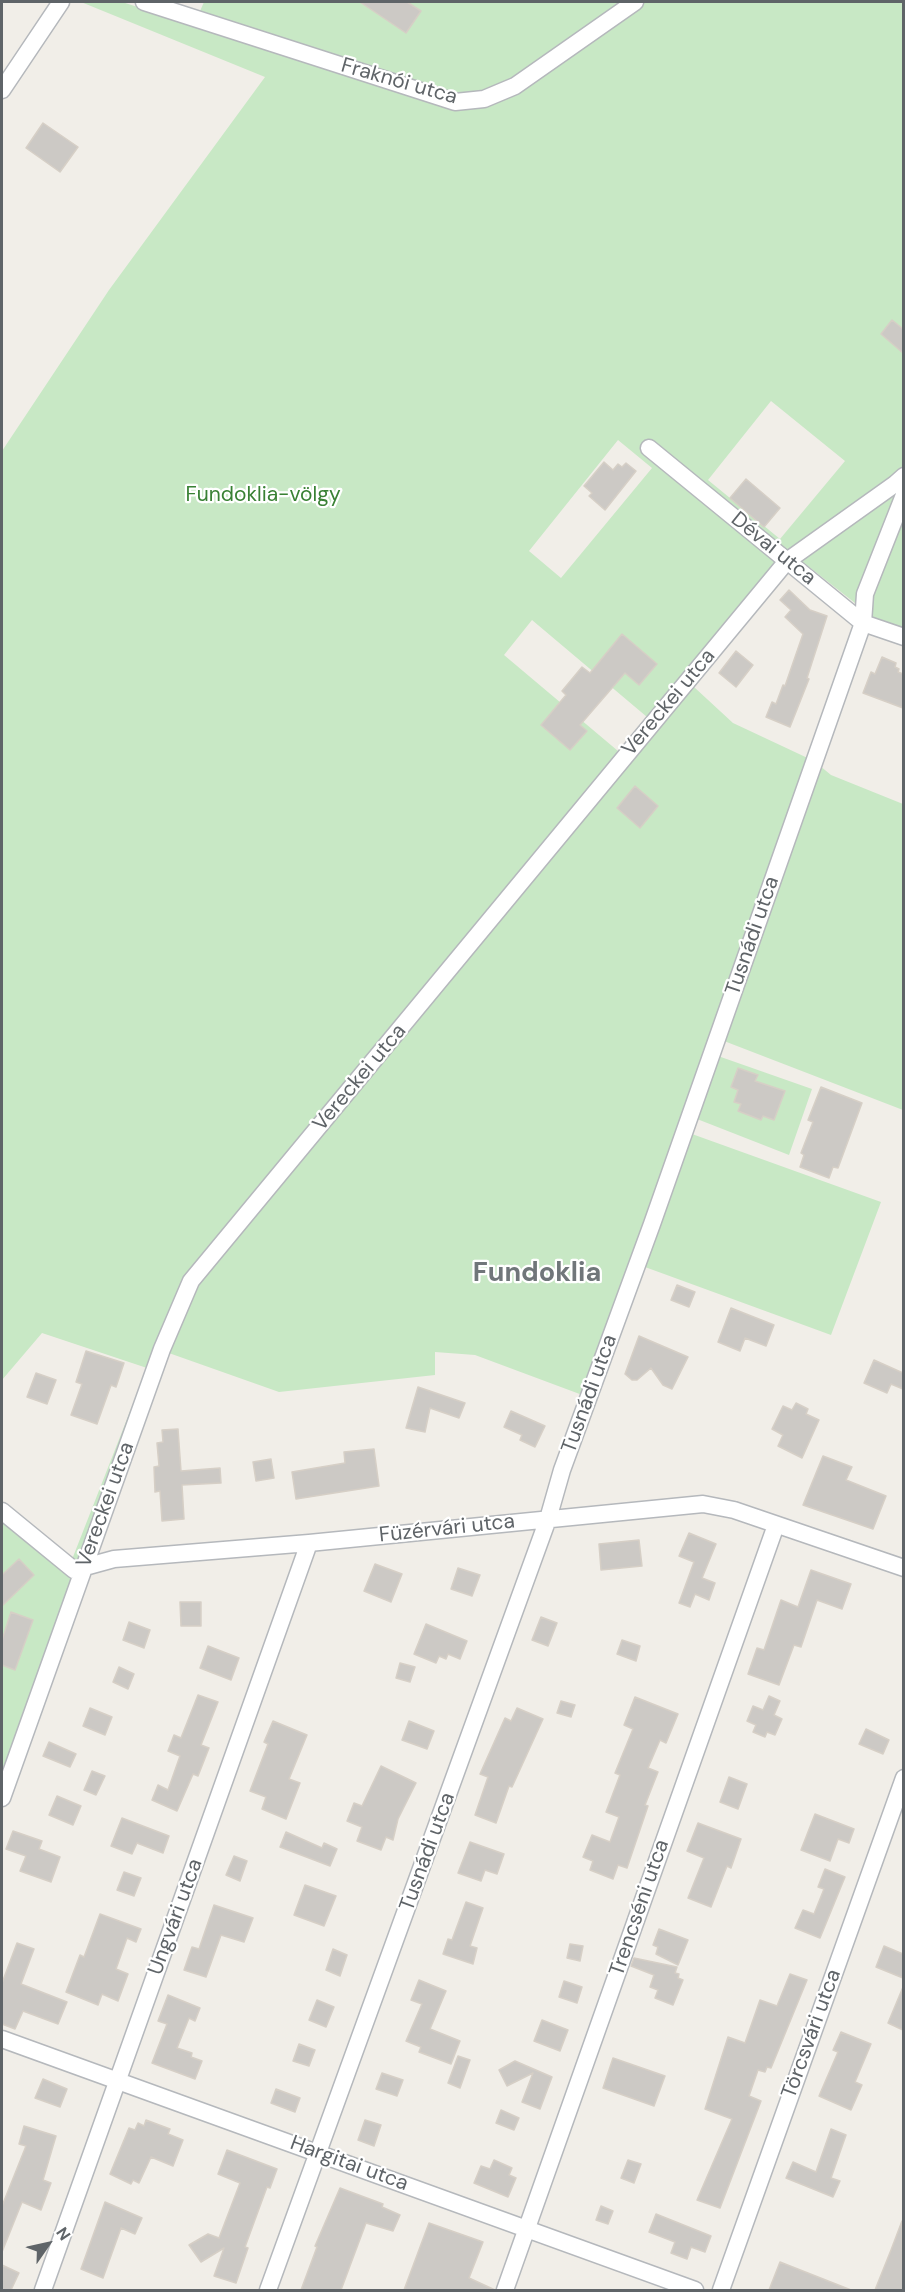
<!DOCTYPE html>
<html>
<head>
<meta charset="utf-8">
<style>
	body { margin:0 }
	#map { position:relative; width:905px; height:2292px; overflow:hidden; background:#f1eee8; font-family:"DM Sans",sans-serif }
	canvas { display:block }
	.frame { position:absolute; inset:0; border:3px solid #5f6468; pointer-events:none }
	.north { position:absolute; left:18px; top:2214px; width:60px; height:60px; -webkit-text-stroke:4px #fff; paint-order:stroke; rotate:56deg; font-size:16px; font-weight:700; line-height:24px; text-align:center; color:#5f6468 }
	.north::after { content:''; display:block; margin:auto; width:21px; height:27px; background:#5f6468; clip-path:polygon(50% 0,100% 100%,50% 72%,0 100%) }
</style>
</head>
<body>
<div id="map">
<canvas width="905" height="2292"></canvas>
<div class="frame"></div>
<div class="north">N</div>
</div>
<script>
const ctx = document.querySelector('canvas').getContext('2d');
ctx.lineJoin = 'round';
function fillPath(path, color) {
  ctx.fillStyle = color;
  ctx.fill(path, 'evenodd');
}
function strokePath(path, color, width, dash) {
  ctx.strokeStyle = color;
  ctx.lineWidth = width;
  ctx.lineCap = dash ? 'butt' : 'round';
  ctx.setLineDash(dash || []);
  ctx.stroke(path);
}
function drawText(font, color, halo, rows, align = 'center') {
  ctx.font = font + ' "DM Sans",sans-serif';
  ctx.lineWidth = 4.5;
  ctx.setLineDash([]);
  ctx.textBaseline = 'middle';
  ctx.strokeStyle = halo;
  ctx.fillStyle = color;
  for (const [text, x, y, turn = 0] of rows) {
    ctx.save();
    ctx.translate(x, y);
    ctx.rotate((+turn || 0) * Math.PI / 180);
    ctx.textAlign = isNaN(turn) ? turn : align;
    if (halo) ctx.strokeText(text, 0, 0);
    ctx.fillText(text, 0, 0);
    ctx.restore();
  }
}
fillPath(new Path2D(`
	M81 2H122L194 25 204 2H903V628L874 618 799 559 694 687 733 723 814 761 831 775 903 804V1110L724 1041 718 1056 812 1089 789 1155 697 1119 692 1134 881 1202 831 1335 634 1263 585 1396 475 1355 435 1352V1375L279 1392 166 1352 104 1538 83 1554 2 1785V1502L71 1562 147 1368 42 1333 2 1380V451L109 290 265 77ZM771 401 845 461 780 539 708 480ZM618 440 652 468 561 578 529 551ZM532 620 647 717 618 751 504 655Z`), '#c8e8c5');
const building = new Path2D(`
	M360 2H407L421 11 406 33Z
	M43 123 78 147 60 172 26 148Z
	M892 320 903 329V353L881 334Z
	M604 462 613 470 618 464 622 467 626 463 636 471 605 510 589 496 592 493 584 486Z
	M746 479 780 508 764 527 730 498Z
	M789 590 810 610 827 616 807 678 809 679 790 727 766 717 772 702 776 704 783 685 785 686 803 634 785 617 791 610 780 600Z
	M622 634 657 664 639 685 625 673 580 725 587 731 570 750 541 725 566 695 562 691 582 667 590 673Z
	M736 651 753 665 736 687 719 673Z
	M882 657 896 663 895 667 899 669 898 672 903 674V708L863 693 871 672 875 674Z
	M635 786 658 806 640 828 617 808Z
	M738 1068 758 1075 755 1081 785 1091 774 1120 763 1116 761 1120 738 1111 741 1104 734 1102 738 1090 731 1087Z
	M821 1087 862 1103 838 1168 833 1167 829 1178 800 1167 804 1155 801 1153 813 1122 808 1120Z
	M677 1285 695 1292 689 1307 671 1300Z
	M731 1308 774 1325 766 1346 745 1338 740 1351 718 1342Z
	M639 1336 688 1357 672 1389 663 1385 651 1368 637 1380H632L625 1374Z
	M86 1351 124 1363 116 1387 111 1385 97 1424 71 1415 82 1384 76 1382Z
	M874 1360 903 1373V1389L891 1384 887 1393 864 1383Z
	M36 1373 56 1380 47 1404 27 1397Z
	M418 1387 465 1403 459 1418 430 1408 425 1432 406 1428Z
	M796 1403 808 1409 806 1414 819 1420 802 1458 778 1446 783 1435 772 1429 783 1406 792 1410Z
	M511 1411 545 1426 535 1447 520 1440 522 1435 504 1427Z
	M178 1429 181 1471 220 1468 221 1483 182 1485 184 1519 162 1521 160 1491 155 1492 154 1467 159 1466 157 1443 163 1442 162 1430Z
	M374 1449 379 1486 296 1499 292 1472 345 1463 344 1452Z
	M823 1456 852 1467 846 1480 886 1496 873 1529 803 1505Z
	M271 1459 274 1478 256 1481 253 1462Z
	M689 1533 716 1544 702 1578 715 1583 709 1600 695 1594 690 1607 679 1603 694 1562 679 1556Z
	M639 1540 642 1566 601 1570 599 1544Z
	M19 1559 34 1575 2 1606V1575Z
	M375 1564 402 1574 391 1602 364 1591Z
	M458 1568 480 1575 472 1596 451 1589Z
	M811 1570 851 1584 842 1609 817 1600 801 1647 794 1645 779 1685 748 1674 757 1648 764 1650 781 1600 798 1607Z
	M180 1602H201V1626H181Z
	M11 1612 33 1620 15 1670 2 1665V1640Z
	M541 1617 557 1623 548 1646 532 1640Z
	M129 1622 150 1630 144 1648 123 1640Z
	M426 1624 467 1641 460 1659 448 1654 446 1659 439 1656 436 1663 414 1654Z
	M622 1640 640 1646 636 1661 617 1654Z
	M208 1646 239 1658 231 1680 200 1668Z
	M400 1663 415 1667 410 1682 396 1678Z
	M119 1667 134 1674 128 1689 113 1682Z
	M198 1695 218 1702 201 1745 209 1748 198 1776 193 1774 177 1811 152 1800 158 1785 168 1790 180 1756 168 1751 174 1735 181 1738Z
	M769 1696 780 1701 774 1715 782 1719 775 1735 767 1732 765 1737 753 1732 756 1725 747 1721 753 1706 763 1710Z
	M635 1697 678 1714 666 1743 660 1740 648 1768 658 1772 645 1805 648 1806 627 1868 618 1865 613 1879 590 1870 593 1861 583 1857 592 1835 610 1842 619 1817 606 1812 620 1775 615 1773 633 1729 624 1725Z
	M561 1701 575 1705 571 1717 557 1713Z
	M90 1708 112 1717 105 1735 83 1726Z
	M517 1708 543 1719 512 1787 509 1786 496 1823 475 1815 488 1777 480 1774 505 1718 511 1721Z
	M273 1721 307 1735 289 1779 300 1783 286 1819 262 1809 266 1797 250 1791 268 1744 264 1742Z
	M409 1721 434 1731 427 1749 402 1740Z
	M866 1729 889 1740 883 1754 859 1744Z
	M49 1742 76 1754 70 1767 43 1756Z
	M381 1766 416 1783 398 1819 393 1840 386 1837 381 1850 357 1841 362 1827 347 1821 354 1803 362 1806Z
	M92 1771 105 1776 96 1795 84 1790Z
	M729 1777 747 1784 738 1809 720 1802Z
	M57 1796 81 1806 73 1825 49 1815Z
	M815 1814 854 1829 849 1843 838 1839 830 1861 801 1850Z
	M122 1818 169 1836 163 1853 137 1843 132 1854 111 1846Z
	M698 1823 741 1839 731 1868 727 1866 711 1907 688 1898 704 1858 687 1851Z
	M13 1831 42 1841 39 1849 60 1857 51 1882 20 1871 26 1856 6 1849Z
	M286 1832 322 1848 324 1843 337 1849 330 1866 280 1847Z
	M470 1842 504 1854 497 1874 485 1870 481 1881 458 1873Z
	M234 1856 247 1861 240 1881 226 1875Z
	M825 1869 845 1877 820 1938 795 1928 803 1910 814 1914 824 1889 818 1887Z
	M124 1872 141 1878 134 1896 117 1890Z
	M305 1885 336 1896 324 1926 294 1915Z
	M466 1902 483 1908 470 1946 477 1948 473 1964 443 1954 448 1939 452 1940Z
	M214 1905 253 1918 244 1942 221 1935 206 1977 184 1970 192 1947 199 1949Z
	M100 1914 141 1929 136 1942 127 1938 116 1969 128 1974 118 2001 102 1994 98 2005 66 1992 80 1955 84 1957Z
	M659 1929 688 1940 678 1965 656 1954 658 1947 653 1945Z
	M17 1943 34 1949 21 1984 67 2002 58 2024 23 2011 15 2029 2 2024V1983Z
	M570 1944 583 1946 580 1961 567 1958Z
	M884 1946 903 1954V1978L876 1967Z
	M333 1949 347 1955 340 1976 326 1970Z
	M634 1958 677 1967 675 1973 679 1974 678 1978 683 1980 673 2005 655 1998 658 1990 650 1987 654 1975 631 1966Z
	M790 1974 807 1980 771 2068 767 2067 765 2072 758 2070 749 2096 761 2101 720 2208 697 2200 732 2119 705 2109 728 2037 745 2043 760 2000 777 2006Z
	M419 1980 446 1991 430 2029 460 2041 451 2064 419 2052 421 2047 406 2041 422 2004 411 2000Z
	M564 1981 582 1987 577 2003 559 1997Z
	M903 1987V2030L888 2023Z
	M168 1995 200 2008 195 2021 189 2018 177 2048 192 2053 191 2057 202 2061 195 2079 152 2063 167 2024 158 2021Z
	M317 2000 334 2007 326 2027 309 2020Z
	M542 2020 568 2030 560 2051 534 2041Z
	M841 2032 871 2044 855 2082 862 2085 851 2110 819 2096 838 2052 833 2050Z
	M299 2044 315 2050 309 2066 293 2061Z
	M458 2056 470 2060 460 2088 448 2083Z
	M613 2058 665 2076 654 2106 603 2088Z
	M515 2061 552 2077 540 2109 522 2102 533 2073 507 2086 499 2070Z
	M382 2073 403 2080 397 2096 376 2089Z
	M43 2079 67 2089 60 2107 35 2098Z
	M276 2089 300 2098 295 2112 271 2103Z
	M501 2110 519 2118 514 2130 496 2123Z
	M146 2120 170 2129 168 2134 183 2140 173 2166 151 2157 139 2183 133 2180 131 2184 110 2174 129 2128 135 2130 138 2123 144 2126Z
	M365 2120 381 2125 374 2146 358 2140Z
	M24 2126 56 2136 43 2180 51 2183 41 2210 22 2202 2 2252V2206L26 2146 19 2144Z
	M831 2129 846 2135 831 2178 840 2181 833 2197 786 2178 793 2162 816 2172Z
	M227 2150 277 2169 270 2188 267 2187 245 2247 248 2248 236 2283 214 2276 224 2248 201 2262 189 2245 208 2234 219 2238 240 2183 218 2174Z
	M494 2160 512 2168 509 2175 516 2178 508 2197 474 2183 481 2166 490 2169Z
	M628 2160 641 2164 634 2183 621 2178Z
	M340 2188 383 2204 382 2207 400 2215 393 2231 366 2223 341 2290H301L317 2247 315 2246Z
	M105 2202 142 2218 135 2234 121 2228 103 2278 81 2269Z
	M601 2206 613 2211 608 2224 596 2220Z
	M656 2214 711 2236 705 2252 691 2247 687 2259 671 2253 675 2242 649 2232Z
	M902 2221 903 2290H875L891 2250Z
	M429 2223 483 2242 469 2278 495 2290H404Z
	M780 2262 851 2290H769Z
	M2 2265 19 2273 11 2290H2Z`);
fillPath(building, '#ccc9c5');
strokePath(building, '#d6cfc6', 1.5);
const minor = new Path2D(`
	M144 2 455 102 484 99 515 86 635 2
	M2 90 61 2
	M649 448 863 623 904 637
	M2 1511 74 1570 114 1559 309 1543 703 1504 734 1510 904 1568
	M2 1798 162 1349 191 1281 787 561 895 484 904 476
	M2 2039 695 2290
	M43 2290 309 1543
	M268 2290 548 1519 562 1470 652 1224 863 623 865 594 904 495
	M505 2290 776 1525
	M721 2290 904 1778`);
strokePath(minor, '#b5b8bc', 19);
strokePath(minor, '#fff', 16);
drawText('21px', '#5f6468', '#fff', [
	["Fraknói utca",399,82,16],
	["Dévai utca",773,549,39],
	["Vereckei utca",669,703,-50],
	["Tusnádi utca",753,936,-71],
	["Vereckei utca",360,1078,-50],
	["Tusnádi utca",590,1394,-70],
	["Vereckei utca",106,1505,-70],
	["Füzérvári utca",447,1529,-6],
	["Tusnádi utca",428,1852,-70],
	["Trencséni utca",640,1908,-71],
	["Ungvári utca",176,1917,-70],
	["Törcsvári utca",812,2034,-70],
	["Hargitai utca",349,2164,20]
]);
drawText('21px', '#398134', '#fff', [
	["Fundoklia-völgy",263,495]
]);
drawText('bold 27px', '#70767a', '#fff', [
	["Fundoklia",537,1274]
]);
</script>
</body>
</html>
